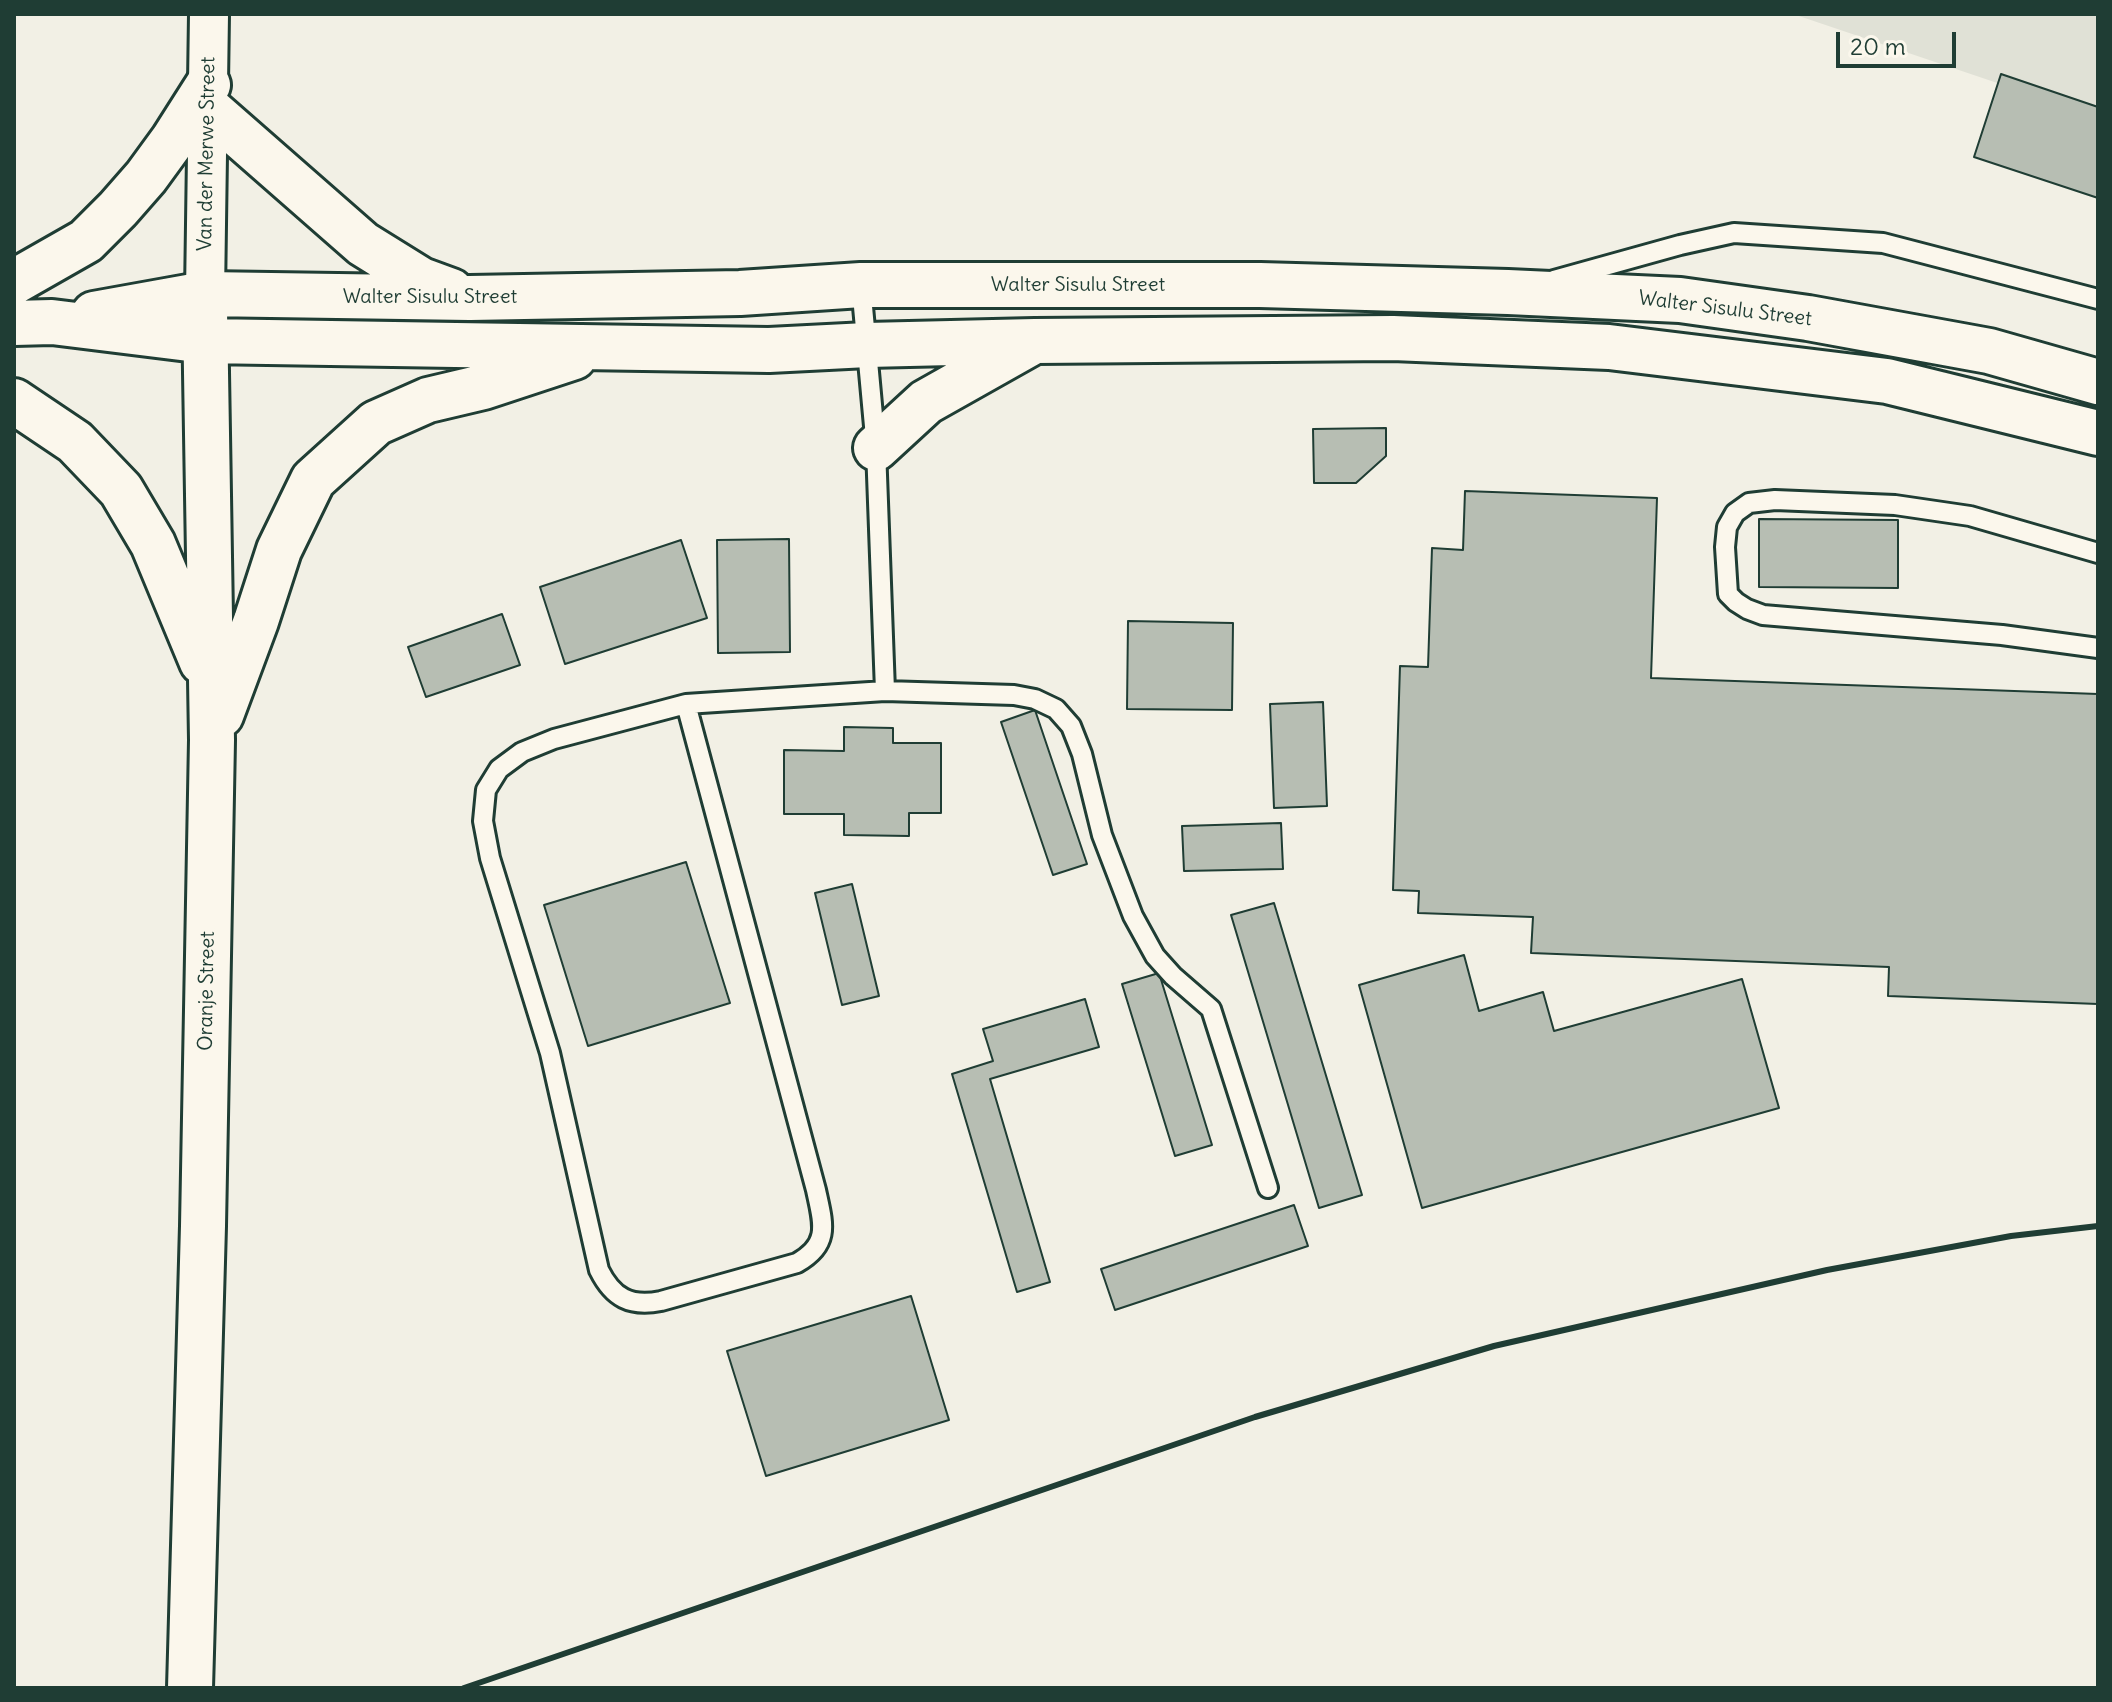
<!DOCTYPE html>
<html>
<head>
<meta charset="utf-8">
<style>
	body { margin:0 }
	#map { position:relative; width:2112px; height:1702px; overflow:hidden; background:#f2f0e5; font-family:Delius,sans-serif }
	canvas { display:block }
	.frame { position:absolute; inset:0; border:16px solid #1f3d34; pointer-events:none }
	.scale { position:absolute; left:1836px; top:32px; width:120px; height:36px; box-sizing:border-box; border:4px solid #1f3d34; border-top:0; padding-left:10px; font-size:24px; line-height:28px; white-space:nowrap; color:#1f3d34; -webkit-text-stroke:6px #fbf7ec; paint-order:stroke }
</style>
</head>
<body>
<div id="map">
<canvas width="2112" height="1702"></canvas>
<div class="frame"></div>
<div class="scale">20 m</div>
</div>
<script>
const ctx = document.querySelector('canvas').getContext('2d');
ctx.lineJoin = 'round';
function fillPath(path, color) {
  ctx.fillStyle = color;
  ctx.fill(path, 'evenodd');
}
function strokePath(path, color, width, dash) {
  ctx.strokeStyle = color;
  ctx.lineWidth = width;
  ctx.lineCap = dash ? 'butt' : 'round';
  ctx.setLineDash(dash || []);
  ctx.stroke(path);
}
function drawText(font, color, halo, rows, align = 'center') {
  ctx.font = font + ' Delius,sans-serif';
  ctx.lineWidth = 7;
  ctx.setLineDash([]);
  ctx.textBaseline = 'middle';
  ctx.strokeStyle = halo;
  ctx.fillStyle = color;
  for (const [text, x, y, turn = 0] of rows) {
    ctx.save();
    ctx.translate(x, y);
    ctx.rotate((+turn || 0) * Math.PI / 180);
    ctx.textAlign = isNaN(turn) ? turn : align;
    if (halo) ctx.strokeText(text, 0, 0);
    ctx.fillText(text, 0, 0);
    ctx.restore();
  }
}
fillPath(new Path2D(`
	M1793 14H2098V117Z`), '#e0e1d6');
const building = new Path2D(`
	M2001 74 2098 107V198L1974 157Z
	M1386 428V456L1356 483H1314L1313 429Z
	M1465 491 1657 498 1651 678 2098 694V1004L1888 996 1889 967 1531 953 1533 917 1418 913 1419 891 1393 890 1400 666 1428 667 1432 548 1463 550Z
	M1759 519 1898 520V588L1759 587Z
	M789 539 790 652 718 653 717 540Z
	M681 540 707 618 565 664 540 587Z
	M502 614 520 665 426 697 408 647Z
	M1128 621 1233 623 1232 710 1127 709Z
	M1323 702 1327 806 1274 808 1270 704Z
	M1035 710 1087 864 1053 875 1001 722Z
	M844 727 893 728V743H941V813H909V836L844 835V814H784V750L844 751Z
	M1281 823 1283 869 1184 871 1182 826Z
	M686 862 730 1003 588 1046 544 905Z
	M852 884 879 996 842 1005 815 893Z
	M1274 903 1362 1195 1319 1208 1231 915Z
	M1464 955 1479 1011 1543 992 1554 1031 1742 979 1779 1108 1422 1208 1359 985Z
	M1159 973 1212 1145 1175 1156 1122 984Z
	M1085 999 1099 1047 990 1079 1050 1282 1017 1292 952 1074 993 1061 983 1029Z
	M1294 1205 1308 1246 1115 1310 1101 1269Z
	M911 1296 949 1420 766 1476 727 1351Z`);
fillPath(building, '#b7beb3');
strokePath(building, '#1f3d34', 2);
const lane = new Path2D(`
	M1554 280 1680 245 1734 233 1883 243 2098 299
	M861 285 876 448 885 691
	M2098 553 1970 516 1895 505 1775 500 1749 503 1735 513 1727 527 1725 547 1728 594 1736 602 1747 609 1763 615 2002 635 2098 648
	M686 704 816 1190C823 1223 831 1244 797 1263L661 1301C630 1307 613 1298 599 1270L550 1053 490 858 483 821 486 790 499 769 522 752 554 739 686 704 885 691 1014 695 1035 699 1056 709 1071 726 1082 754 1102 835 1133 916 1155 956 1173 976 1211 1009 1268 1188`);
const street = new Path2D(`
	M205 294 209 14`);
const secondary = new Path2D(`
	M209 109 363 244 421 280 451 291
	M14 282 86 241 118 209 146 177 173 140 208 85
	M94 314 205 294 470 298 740 293 861 285H1260L1508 292 1680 300 1808 318 1989 351 2098 382
	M14 323 52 322 205 341 769 350 867 345 1035 341 1393 338 1609 347 1887 381 2098 433
	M14 401 75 442 121 490 153 544 202 662
	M876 448 926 402 1029 344
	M221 715 256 621 279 550 313 480 376 423 428 400 483 387 574 357
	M190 1688 203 1226 212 740 205 311`);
strokePath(lane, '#1f3d34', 24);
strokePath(street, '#1f3d34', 44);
strokePath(secondary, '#1f3d34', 50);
strokePath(lane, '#fbf7ec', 18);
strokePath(street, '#fbf7ec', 38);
strokePath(secondary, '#fbf7ec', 44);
strokePath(new Path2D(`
	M464 1688 1255 1417 1494 1346 1827 1270 2011 1236 2098 1226`), '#1f3d34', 6);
drawText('20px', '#1f3d34', '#fbf7ec', [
	["Van der Merwe Street",207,154,-89],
	["Walter Sisulu Street",1078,285],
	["Walter Sisulu Street",430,297],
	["Walter Sisulu Street",1725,309,7],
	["Oranje Street",207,991,-89]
]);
</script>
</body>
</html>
